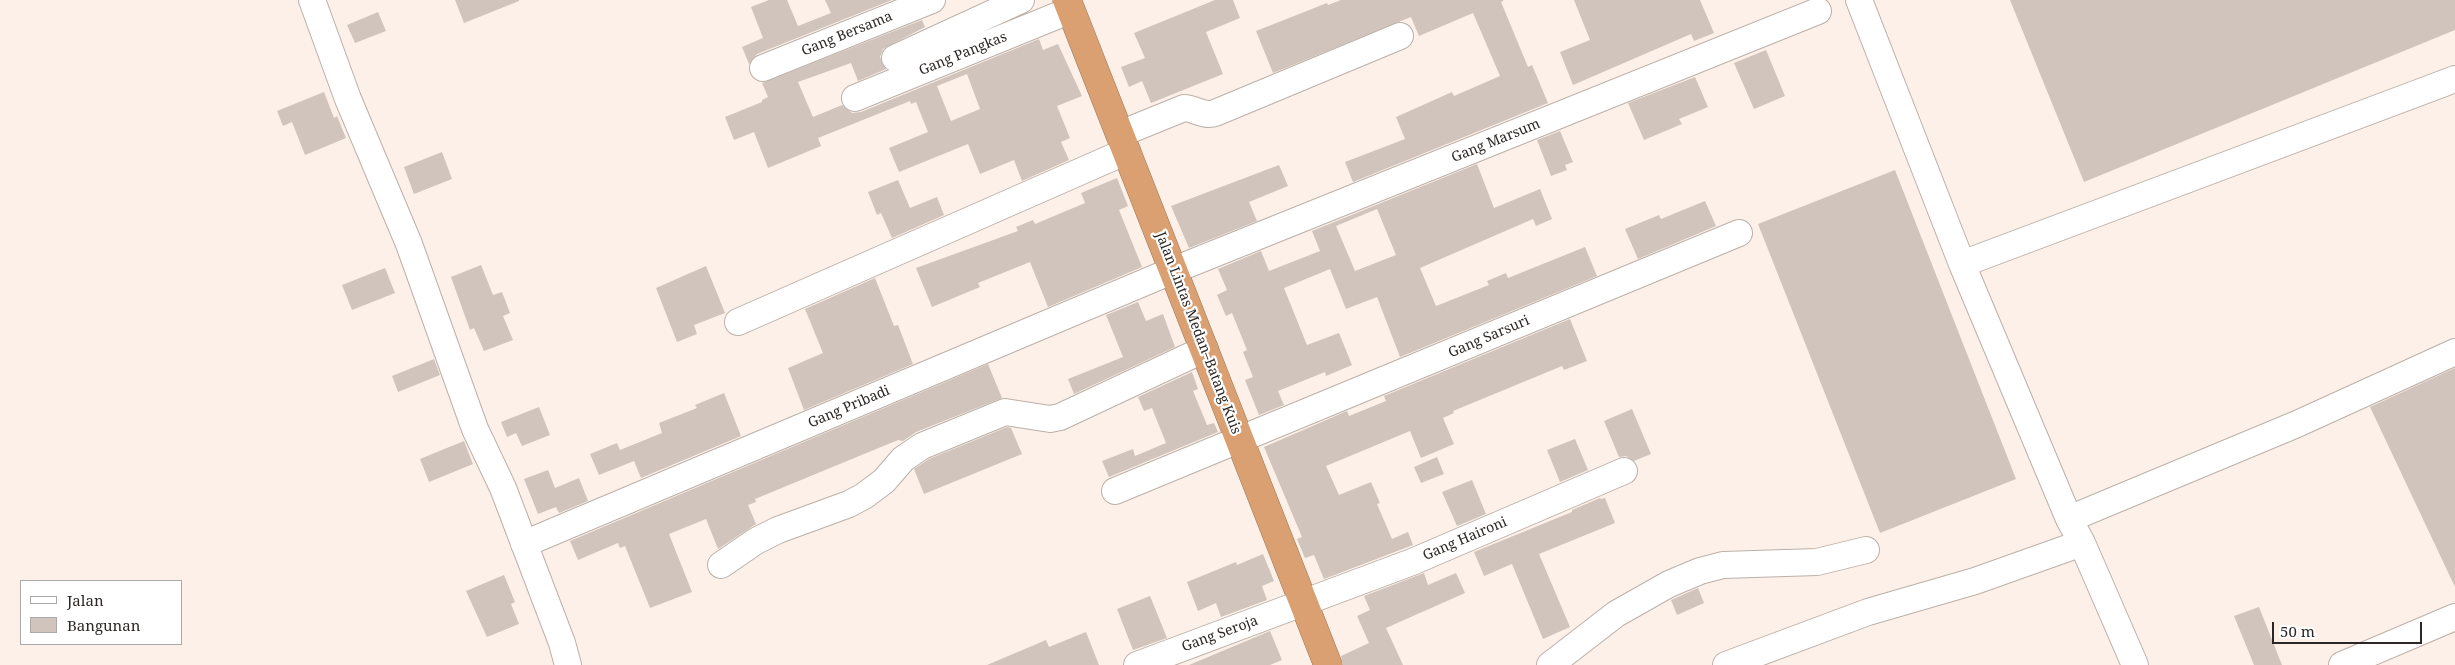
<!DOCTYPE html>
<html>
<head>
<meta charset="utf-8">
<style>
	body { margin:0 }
	#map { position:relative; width:2455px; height:665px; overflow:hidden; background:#fcf0e8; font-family:"Noto Serif",serif }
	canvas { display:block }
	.legend { position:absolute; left:20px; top:580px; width:162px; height:65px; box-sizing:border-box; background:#fff; border:1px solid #aba9a7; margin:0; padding:6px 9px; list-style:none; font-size:15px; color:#2c2724 }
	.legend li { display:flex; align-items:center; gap:10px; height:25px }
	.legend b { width:25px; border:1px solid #aba9a7 }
	.scale { position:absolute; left:2272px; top:622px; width:150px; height:22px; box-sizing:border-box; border:2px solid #2c2724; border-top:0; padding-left:6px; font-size:15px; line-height:18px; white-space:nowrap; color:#2c2724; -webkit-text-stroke:4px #fff; paint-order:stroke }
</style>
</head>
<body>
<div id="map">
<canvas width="2455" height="665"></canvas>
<ul class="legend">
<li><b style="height:6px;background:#fff"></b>Jalan</li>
<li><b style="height:14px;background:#d0c4bc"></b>Bangunan</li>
</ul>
<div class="scale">50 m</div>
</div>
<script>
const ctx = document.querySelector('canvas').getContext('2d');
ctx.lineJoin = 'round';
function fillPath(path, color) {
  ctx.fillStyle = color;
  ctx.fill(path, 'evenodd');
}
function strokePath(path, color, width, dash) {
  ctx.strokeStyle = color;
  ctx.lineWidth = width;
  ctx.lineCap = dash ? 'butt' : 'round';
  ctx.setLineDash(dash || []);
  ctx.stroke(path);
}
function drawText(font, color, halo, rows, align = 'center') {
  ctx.font = font + ' "Noto Serif",serif';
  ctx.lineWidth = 4.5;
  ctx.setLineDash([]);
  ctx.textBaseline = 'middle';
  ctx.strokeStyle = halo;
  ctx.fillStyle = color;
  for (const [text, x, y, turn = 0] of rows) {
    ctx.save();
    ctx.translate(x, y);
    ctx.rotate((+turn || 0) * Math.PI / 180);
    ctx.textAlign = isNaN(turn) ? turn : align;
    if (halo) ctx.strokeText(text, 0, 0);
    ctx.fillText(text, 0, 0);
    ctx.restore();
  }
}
fillPath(new Path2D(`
	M455 0H519V1L464 23Z
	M769 0H787L798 26 831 13 825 0H892L757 54 749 64 742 47 763 38 751 7Z
	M1215 0H1233L1240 18 1206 32 1223 74 1151 103 1142 81 1129 87 1121 67 1145 58 1134 33Z
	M1341 0H1504L1501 2 1528 67 1532 65 1548 103 1353 182 1345 162 1405 139 1396 117 1452 92 1454 96 1500 76 1473 13 1419 36 1411 17 1273 73 1256 31 1327 3 1328 5Z
	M1574 0H1700L1714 33 1694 41 1691 34 1573 85 1560 52 1590 40Z
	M2010 0H2455V30L2084 182Z
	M378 12 386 31 355 43 347 25Z
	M922 20 925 27 883 49 880 57 886 69 858 81 851 63 798 82 813 117 842 105 852 113 861 112 1039 39 1043 50 1058 44 1082 96 1057 106 1070 138 1061 142 1069 160 1022 181 1014 160 980 174 968 144 899 172 889 148 928 132 916 102 911 104 910 101 818 138 821 146 768 168 754 132 734 140 725 117 762 102V100L768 97 762 83ZM967 74 980 109 951 121 937 86Z
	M1766 50 1785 96 1754 109 1734 63Z
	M1695 77 1708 107 1679 119 1682 124 1644 140 1628 103Z
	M324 92 334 118 337 116 346 138 305 155 292 122 283 126 277 111Z
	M1560 131 1573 162 1565 165 1567 170 1551 176 1537 140Z
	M442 152 452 179 414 194 404 167Z
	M1477 164 1494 208 1540 189 1552 219 1536 226 1533 219 1420 268 1436 306 1489 285 1487 281 1506 273 1508 278 1585 247 1597 276 1400 357 1377 297 1346 309 1330 269 1284 288 1307 345 1339 333 1352 365 1326 376 1325 372 1278 391 1284 405 1259 415 1245 380 1253 377 1243 352 1247 350 1232 313 1226 316 1217 295 1227 290 1218 269 1261 251 1269 271 1320 251 1312 231ZM1377 209 1396 255 1355 271 1336 226Z
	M1279 165 1288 186 1249 202 1257 221 1189 248 1171 206Z
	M1895 170 2016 479 1880 533 1758 224Z
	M1117 178 1128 206 1119 210 1142 267 1048 307 1030 262 978 283 980 287 932 307 916 268 1018 231 1016 227 1033 220 1035 224 1085 203 1081 193Z
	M898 180 910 208 937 197 944 215 892 238 881 213 877 215 868 192Z
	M1705 201 1716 226 1638 259 1625 229 1659 215 1661 219Z
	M481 265 493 295 502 292 510 313 503 316 513 340 484 351 474 328 470 330 451 277Z
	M706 266 725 313 694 325 697 334 677 342 656 288Z
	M385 268 395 293 352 310 342 285Z
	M875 278 894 326 898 325 913 364 804 410 788 368 823 353 805 309Z
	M1138 302 1146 321 1163 314 1175 347 1074 394 1068 379 1123 357 1106 315Z
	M1570 319 1587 361 1564 370 1562 366 1453 411 1454 413 1443 418 1454 444 1421 458 1410 431 1326 466 1339 495 1371 482 1380 503 1377 504 1392 539 1408 532 1413 545 1324 579 1314 555 1305 558 1297 539 1302 537 1264 447 1347 411 1349 416 1386 401 1384 396Z
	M434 359 440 375 398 392 392 376Z
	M988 364 1002 398 916 432 903 441 898 440 755 499 756 502 748 505 756 524 718 549 706 519 669 534 692 592 650 608 625 546 620 548 618 543 578 560 570 541Z
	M2455 368V587L2370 407Z
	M1192 372 1198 389 1193 391 1207 425 1214 423 1218 432 1109 477 1102 461 1133 449 1135 456 1166 443 1152 408 1144 411 1138 397Z
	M724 393 741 436 641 478 634 461 599 475 590 454 617 443 620 450 662 433 659 423 697 408 695 405Z
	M539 407 550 435 522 446 516 433 507 437 501 422Z
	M1632 409 1651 454 1634 461 1626 456 1619 457 1604 421Z
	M1007 427 1011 428 1022 454 924 494 914 469 929 459Z
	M1575 439 1588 470 1560 482 1547 450Z
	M464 441 473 464 429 482 420 459Z
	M1437 457 1444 474 1421 483 1414 467Z
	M548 470 555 488 579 478 588 501 559 513 556 507 538 514 524 479Z
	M1472 480 1486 514 1457 526 1442 492Z
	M1600 498 1601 499 1605 498 1615 523 1539 554 1570 627 1543 639 1512 564 1484 576 1474 552 1572 512V510Z
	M1263 554 1274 581 1262 586 1267 600 1221 617 1216 603 1198 611 1187 582 1236 562 1237 565Z
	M1424 573 1428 585 1456 573 1465 593 1386 628 1403 665H1343L1341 656 1369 643 1357 616 1370 610 1364 596Z
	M504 575 515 602 511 604 519 624 487 637 466 591Z
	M1698 588 1704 603 1677 615 1671 600Z
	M1150 596 1167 638 1133 650 1117 609Z
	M2259 607 2282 665H2254L2234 616Z
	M1270 631 1282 660 1270 665H1189Z
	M1086 632 1099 665H987L1046 640 1049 647Z`), '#d0c4bc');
const minor = new Path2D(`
	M312 0 348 99 409 244 475 429 503 488 562 643 568 665
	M1859 0 1962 264 2069 519 2082 543 2135 665
	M895 58 1021 0
	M763 68 932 0
	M855 98 1071 10
	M1120 134 1184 108C1195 108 1203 117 1215 113L1400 36
	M1962 264 2455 79
	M738 322 1127 151
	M1115 491 1739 233
	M2069 519 2297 424 2455 352
	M524 544 1174 270 1818 11
	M721 565 756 541 778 530 849 504 864 496 884 481 903 459 922 446 1005 412 1050 419 1060 417 1205 349
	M1137 665 1412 562 1624 471
	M1550 665 1616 614 1669 584 1700 571 1723 565 1817 562 1866 550
	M1726 665 1868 612 1975 581 2082 543
	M2342 665 2455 617`);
const highway = new Path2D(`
	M1067 0 1328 665`);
strokePath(minor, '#bcb0a8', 28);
strokePath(highway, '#9d7657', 29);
strokePath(minor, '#fff', 26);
strokePath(highway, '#daa072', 28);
drawText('14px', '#2c2724', '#fff', [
	["Gang Bersama",847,34,-22],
	["Gang Pangkas",963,54,-22],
	["Gang Marsum",1496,141,-22],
	["Jalan Lintas Medan–Batang Kuis",1198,333,69],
	["Gang Sarsuri",1489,337,-23],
	["Gang Pribadi",849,407,-23],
	["Gang Haironi",1465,539,-23],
	["Gang Seroja",1220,634,-20]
]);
</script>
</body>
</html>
